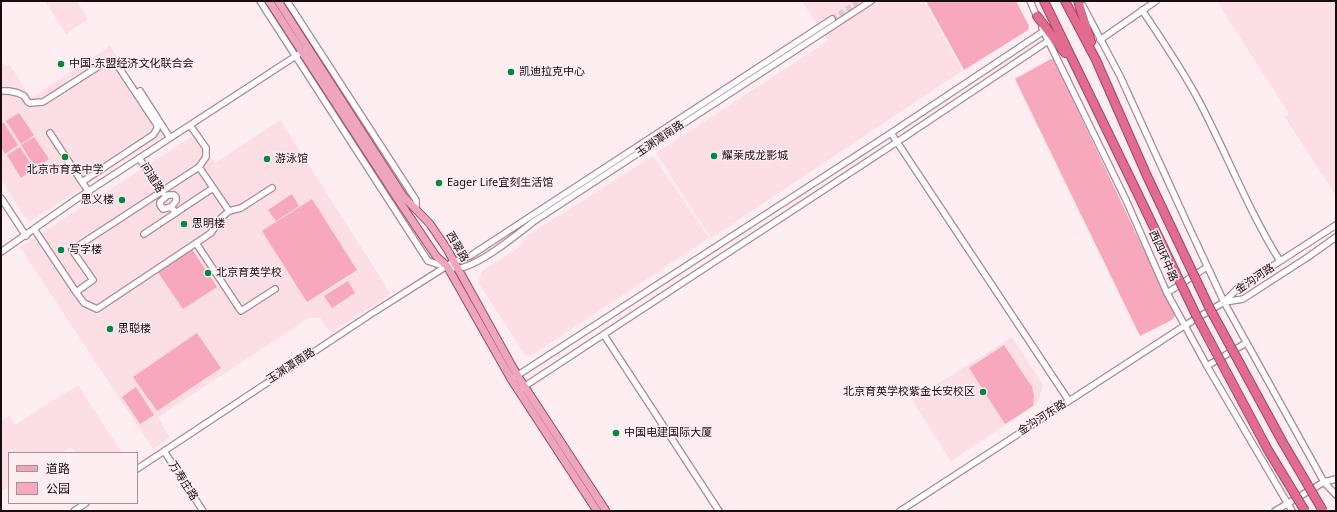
<!DOCTYPE html>
<html>
<head>
<meta charset="utf-8">
<style>
	body { margin:0 }
	#map { position:relative; width:1337px; height:512px; overflow:hidden; background:#feedf1; font-family:"Noto Sans","Noto Sans SC",sans-serif }
	canvas { display:block }
	.frame { position:absolute; inset:0; border:2px solid #190c0f; pointer-events:none }
	.legend { position:absolute; left:8px; top:452px; width:130px; height:52px; box-sizing:border-box; background:#feedf1; border:1px solid #a29397; margin:0; padding:5px 7px; list-style:none; font-size:12px; color:#190c0f }
	.legend li { display:flex; align-items:center; gap:8px; height:20px }
	.legend b { width:20px; border:1px solid #a29397 }
</style>
</head>
<body>
<div id="map">
<canvas width="1337" height="512"></canvas>
<div class="frame"></div>
<ul class="legend">
<li><b style="height:5px;background:#eea6bc"></b>道路</li>
<li><b style="height:11px;background:#f8a8bd"></b>公园</li>
</ul>
</div>
<script>
const ctx = document.querySelector('canvas').getContext('2d');
ctx.lineJoin = 'round';
function fillPath(path, color) {
  ctx.fillStyle = color;
  ctx.fill(path, 'evenodd');
}
function strokePath(path, color, width, dash) {
  ctx.strokeStyle = color;
  ctx.lineWidth = width;
  ctx.lineCap = dash ? 'butt' : 'round';
  ctx.setLineDash(dash || []);
  ctx.stroke(path);
}
function drawText(font, color, halo, rows, align = 'center') {
  ctx.font = font + ' "Noto Sans","Noto Sans SC",sans-serif';
  ctx.lineWidth = 3;
  ctx.setLineDash([]);
  ctx.textBaseline = 'middle';
  ctx.strokeStyle = halo;
  ctx.fillStyle = color;
  for (const [text, x, y, turn = 0] of rows) {
    ctx.save();
    ctx.translate(x, y);
    ctx.rotate((+turn || 0) * Math.PI / 180);
    ctx.textAlign = isNaN(turn) ? turn : align;
    if (halo) ctx.strokeText(text, 0, 0);
    ctx.fillText(text, 0, 0);
    ctx.restore();
  }
}
fillPath(new Path2D(`
	M45 1H77L88 19 66 34Z
	M802 1H924L962 71 711 238 656 153 828 41Z
	M1217 1H1336V196L1285 117 1289 114Z
	M110 46 166 134 28 222 1 180V61L5 66 10 65 31 98Z
	M280 120 391 294 331 332 320 318H309L158 417 170 437 153 449 20 247 195 135 215 163Z
	M653 156 709 238 532 355H525L478 282 482 271 517 249 527 236Z
	M1012 337 1043 385 1037 404 951 461 912 400Z
	M78 385 122 453H75L71 447 62 453H9V486L1 491V421L9 416 15 425Z`), '#fcdee5');
fillPath(new Path2D(`
	M926 1H1016L1029 26 1028 30 964 70Z
	M1051 59 1054 60 1141 244 1176 314 1172 320 1140 336 1015 79Z
	M19 113 34 135 21 144 6 121Z
	M4 123 18 145 5 154 1 147V124Z
	M34 137 49 159 36 168 21 145Z
	M20 147 34 169 21 178 7 155Z
	M292 194 299 206 276 221 268 210Z
	M312 199 357 270 307 302 262 231Z
	M191 248 217 287 183 309 157 271Z
	M348 281 355 293 332 308 324 296Z
	M197 333 221 368 157 411 133 377Z
	M1004 345 1032 387 1034 396 1033 406 1005 424 969 368Z
	M136 387 154 415 140 424 122 397Z`), '#f8a8bd');
fillPath(new Path2D(`
	M1330 500 1336 511H1313L1314 509Z`), '#feedf1');
strokePath(new Path2D(`
	M832 19 860 1`), '#dccbcf', 5.5, [5.5, 3]);
const minor = new Path2D(`
	M260 1 428 261C437 264 447 268 456 268 474 270 518 234 533 222L871 1
	M287 1 416 200V209
	M1030 1 1038 19
	M1083 6 1120 76 1188 225 1224 302 1324 482 1336 495
	M1142 10C1162 40 1182 69 1199 101 1227 154 1248 210 1280 261
	M1042 28 1126 200 1167 293 1207 366 1292 511
	M1100 40 1156 1
	M1 91H9L18 93 24 96 28 102 30 103 43 102 107 61H113L116 63 157 125V129L153 135 82 182 89 192
	M140 91 170 138
	M190 125 206 148V157L199 167
	M50 133 82 182
	M891 133 1069 401
	M139 158 163 193
	M1 198 26 236
	M171 207 163 209 160 205V202L168 195H174L176 197V201L171 207 176 213
	M229 211 199 167 72 250 93 280 76 292 84 303 97 309 211 233 220 219 229 211 241 208 272 188
	M34 229 76 292
	M144 234 213 188
	M196 243 241 311 275 289
	M1 252 78 198 305 50
	M1167 293 1207 267
	M1225 302 1243 299 1308 257 1336 237
	M604 335 719 511
	M1207 366 1246 343
	M515 377 891 133 1044 31
	M522 388 897 142 1048 41
	M164 451 203 511
	M137 469 371 314 453 262 470 256 832 19
	M74 511 86 503
	M900 511 1184 326 1224 302 1237 289 1336 225
	M1275 511 1324 482 1336 479`);
const major = new Path2D(`
	M269 1 399 201 436 256 447 266 511 379 597 511
	M278 1 403 196 430 224 447 249 517 375 606 511`);
const highway = new Path2D(`
	M1044 1 1133 184
	M1065 1 1096 60 1147 176
	M1078 1 1091 42
	M1037 16 1065 53`);
strokePath(minor, '#ad8891', 8);
strokePath(major, '#9c4a63', 9);
strokePath(highway, '#9c4a63', 10);
strokePath(minor, '#fff', 5.5);
strokePath(major, '#eea6bc', 7);
strokePath(highway, '#e26b90', 8);
const highwayBridge = new Path2D(`
	M1147 176 1209 307 1282 441 1323 511
	M1133 184 1196 315 1268 450 1305 511`);
strokePath(highwayBridge, '#9c4a63', 10, []);
strokePath(highwayBridge, '#e26b90', 8);
for (const [x, y, r, color] of [
	[61,64,4,"#084"],
	[511,72,4,"#084"],
	[714,156,4,"#084"],
	[65,157,4,"#084"],
	[267,159,4,"#084"],
	[439,183,4,"#084"],
	[122,200,4,"#084"],
	[184,224,4,"#084"],
	[61,250,4,"#084"],
	[208,273,4,"#084"],
	[110,329,4,"#084"],
	[983,392,4,"#084"],
	[616,433,4,"#084"]
]) {
  const dot = new Path2D();
  dot.arc(x, y, r, 0, 2 * Math.PI);
  ctx.fillStyle = color;
  ctx.fill(dot);
  strokePath(dot, '#feedf1', 1.5);
}
drawText('11px', '#190c0f', '#feedf1', [
	["中国-东盟经济文化联合会",69,64],
	["凯迪拉克中心",519,72],
	["耀莱成龙影城",722,156],
	["游泳馆",275,159],
	["北京市育英中学",65,170,"center"],
	["Eager Life宜刻生活馆",447,183],
	["思义楼",114,200,"right"],
	["思明楼",192,224],
	["写字楼",69,250],
	["北京育英学校",216,273],
	["思聪楼",118,329],
	["北京育英学校紫金长安校区",975,392,"right"],
	["中国电建国际大厦",624,433]
], 'left');
drawText('11px', '#190c0f', '#feedf1', [
	["玉渊潭南路",660,139,-34],
	["问道路",152,178,57],
	["西翠路",457,247,60],
	["西四环中路",1163,256,66],
	["金沟河路",1255,279,-34],
	["玉渊潭南路",291,366,-33],
	["金沟河东路",1042,418,-33],
	["万寿庄路",183,481,57]
]);
</script>
</body>
</html>
